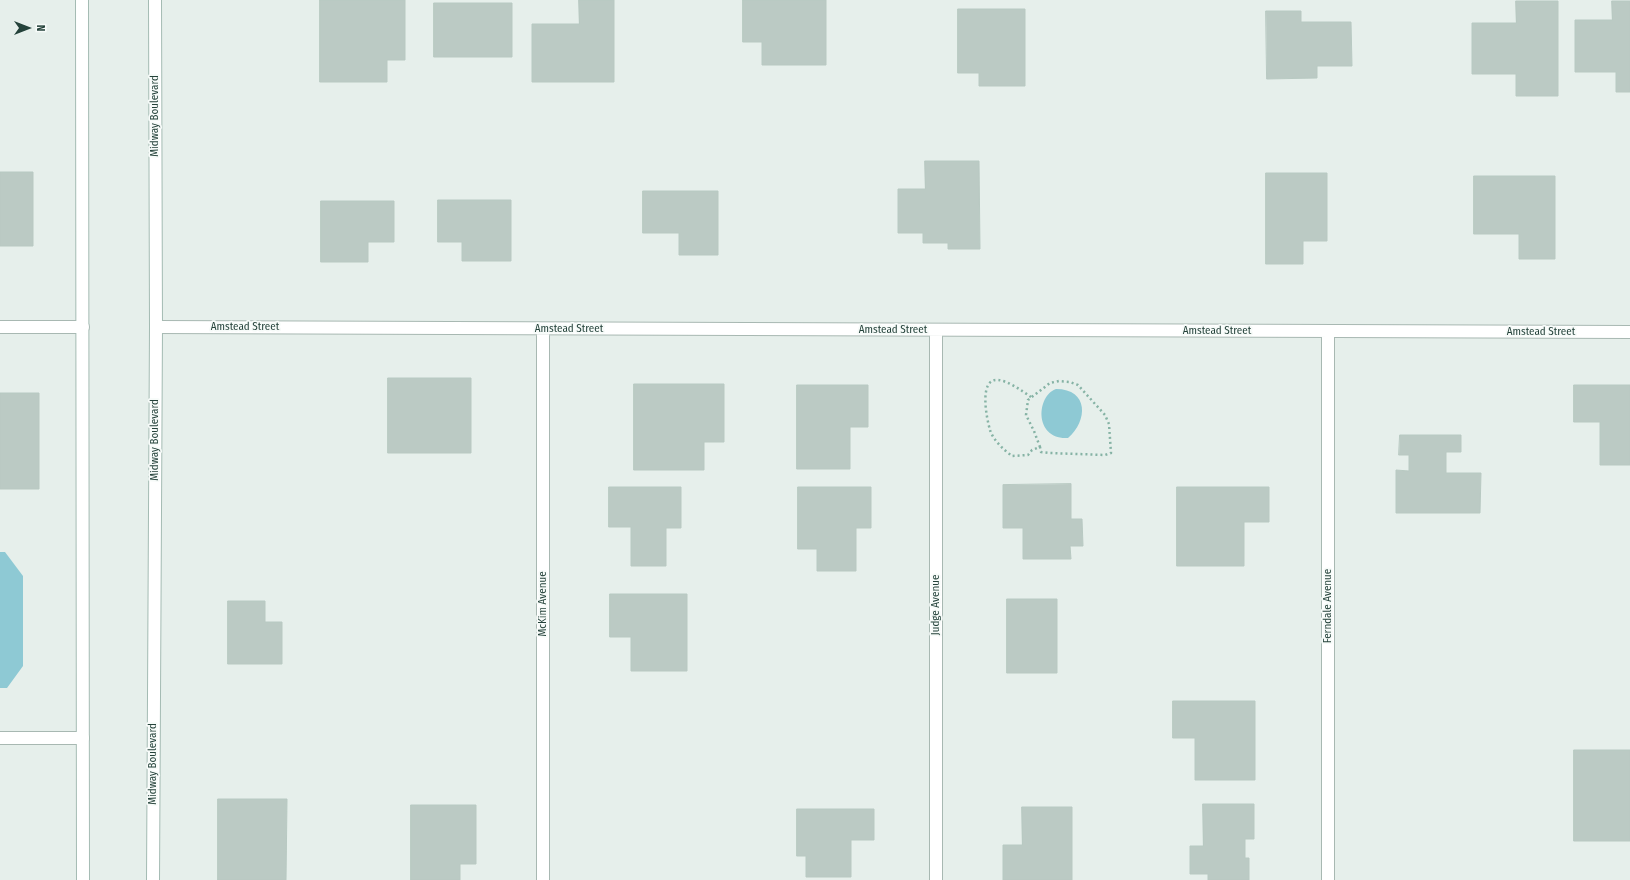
<!DOCTYPE html>
<html>
<head>
<meta charset="utf-8">
<style>
	body { margin:0 }
	#map { position:relative; width:1630px; height:880px; overflow:hidden; background:#e6efeb; font-family:"Fira Sans Condensed",sans-serif }
	canvas { display:block }
	.north { position:absolute; left:8px; top:8px; width:40px; height:40px; -webkit-text-stroke:3px #f7fbf9; paint-order:stroke; rotate:90deg; font-size:11px; font-weight:700; line-height:16px; text-align:center; color:#24423a }
	.north::after { content:''; display:block; margin:auto; width:14px; height:18px; background:#24423a; clip-path:polygon(50% 0,100% 100%,50% 72%,0 100%) }
</style>
</head>
<body>
<div id="map">
<canvas width="1630" height="880"></canvas>
<div class="north">N</div>
</div>
<script>
const ctx = document.querySelector('canvas').getContext('2d');
ctx.lineJoin = 'round';
function fillPath(path, color) {
  ctx.fillStyle = color;
  ctx.fill(path, 'evenodd');
}
function strokePath(path, color, width, dash) {
  ctx.strokeStyle = color;
  ctx.lineWidth = width;
  ctx.lineCap = dash ? 'butt' : 'round';
  ctx.setLineDash(dash || []);
  ctx.stroke(path);
}
function drawText(font, color, halo, rows, align = 'center') {
  ctx.font = font + ' "Fira Sans Condensed",sans-serif';
  ctx.lineWidth = 3.5;
  ctx.setLineDash([]);
  ctx.textBaseline = 'middle';
  ctx.strokeStyle = halo;
  ctx.fillStyle = color;
  for (const [text, x, y, turn = 0] of rows) {
    ctx.save();
    ctx.translate(x, y);
    ctx.rotate((+turn || 0) * Math.PI / 180);
    ctx.textAlign = isNaN(turn) ? turn : align;
    if (halo) ctx.strokeText(text, 0, 0);
    ctx.fillText(text, 0, 0);
    ctx.restore();
  }
}
fillPath(new Path2D(`
	M1056 389C1089 389 1088 421 1068 438 1034 440 1036 396 1056 389Z
	M0 552H5L23 576V666L7 688H0Z`), '#8ec9d4');
const building = new Path2D(`
	M320 0H405V60H387V82H320Z
	M579 0H614V82H532V24H579Z
	M743 0H826V65H762V42H743Z
	M1516 1H1558V96H1516V74H1472V23H1516Z
	M1612 1H1630V92H1616V72H1575V20H1612Z
	M434 3H512V57H434Z
	M958 9H1025V86H979V73H958Z
	M1266 11H1301V22H1351L1352 66H1317V78L1267 79Z
	M925 161H979L980 249H948V243H923V233H898V189H925Z
	M0 172H33V246H0Z
	M1266 173H1327V241H1303V264H1266Z
	M1474 176H1555V259H1519V234H1474Z
	M643 191H718V255H679V233H643Z
	M438 200H511V261H462V242H438Z
	M321 201H394V242H368V262H321Z
	M388 378H471V453H388Z
	M634 384H724V442H704V470H634Z
	M797 385H868V427H850V469H797Z
	M1574 385H1630V465H1600V422H1574Z
	M0 393H39V489H0Z
	M1400 435H1461V452H1446V473H1481L1480 513H1396V470L1409 471V455H1399Z
	M1071 484V519H1082L1083 546H1070L1071 559H1023V528H1003V485Z
	M609 487H681V528H666V566H631V527H609Z
	M798 487H871V528H856V571H817V549H798Z
	M1177 487H1269V522H1244V566H1177Z
	M610 594H687V671H631V637H610Z
	M1007 599H1057V673H1007Z
	M228 601H265V622H282V664H228Z
	M1173 701H1255V780H1195V738H1173Z
	M1574 750H1630V841H1574Z
	M218 799H287L286 880H218Z
	M1203 804H1254V839H1245V858H1249V880H1208V874H1190V846H1203Z
	M411 805H476V864H460V880H411Z
	M1022 807H1072V880H1003V845H1022Z
	M797 809H874V840H851V877H806V856H797Z`);
fillPath(building, '#bbcac4');
strokePath(building, '#b8c9c2', 1);
const street = new Path2D(`
	M0 327H83
	M156 327 1630 332
	M0 738H83
	M543 880V329
	M936 880V330
	M1328 880V331`);
const secondary = new Path2D(`
	M82 0 83 880
	M153 880 156 327 155 0`);
strokePath(street, '#a8b8b2', 14);
strokePath(secondary, '#a4bbb3', 14);
strokePath(new Path2D(`
	M1031 397C1022 391 1009 381 998 380 978 378 987 420 990 430 993 440 1004 450 1012 456L1028 455 1032 450 1040 447 1041 452 1049 453 1105 455 1111 453 1109 424 1105 415 1078 385 1070 382 1059 381 1050 383 1028 400 1026 415 1034 431 1040 447`), '#86b3a5', 2.5, [2, 3]);
strokePath(street, '#fff', 12);
strokePath(secondary, '#fff', 12);
drawText('11px', '#24423a', '#f7fbf9', [
	["Midway Boulevard",155,116,-90],
	["Amstead Street",245,327],
	["Amstead Street",569,329],
	["Amstead Street",893,330],
	["Amstead Street",1217,331],
	["Amstead Street",1541,332],
	["Midway Boulevard",155,440,-90],
	["McKim Avenue",543,604,-90],
	["Judge Avenue",936,605,-90],
	["Ferndale Avenue",1328,606,-90],
	["Midway Boulevard",153,764,-90]
]);
</script>
</body>
</html>
